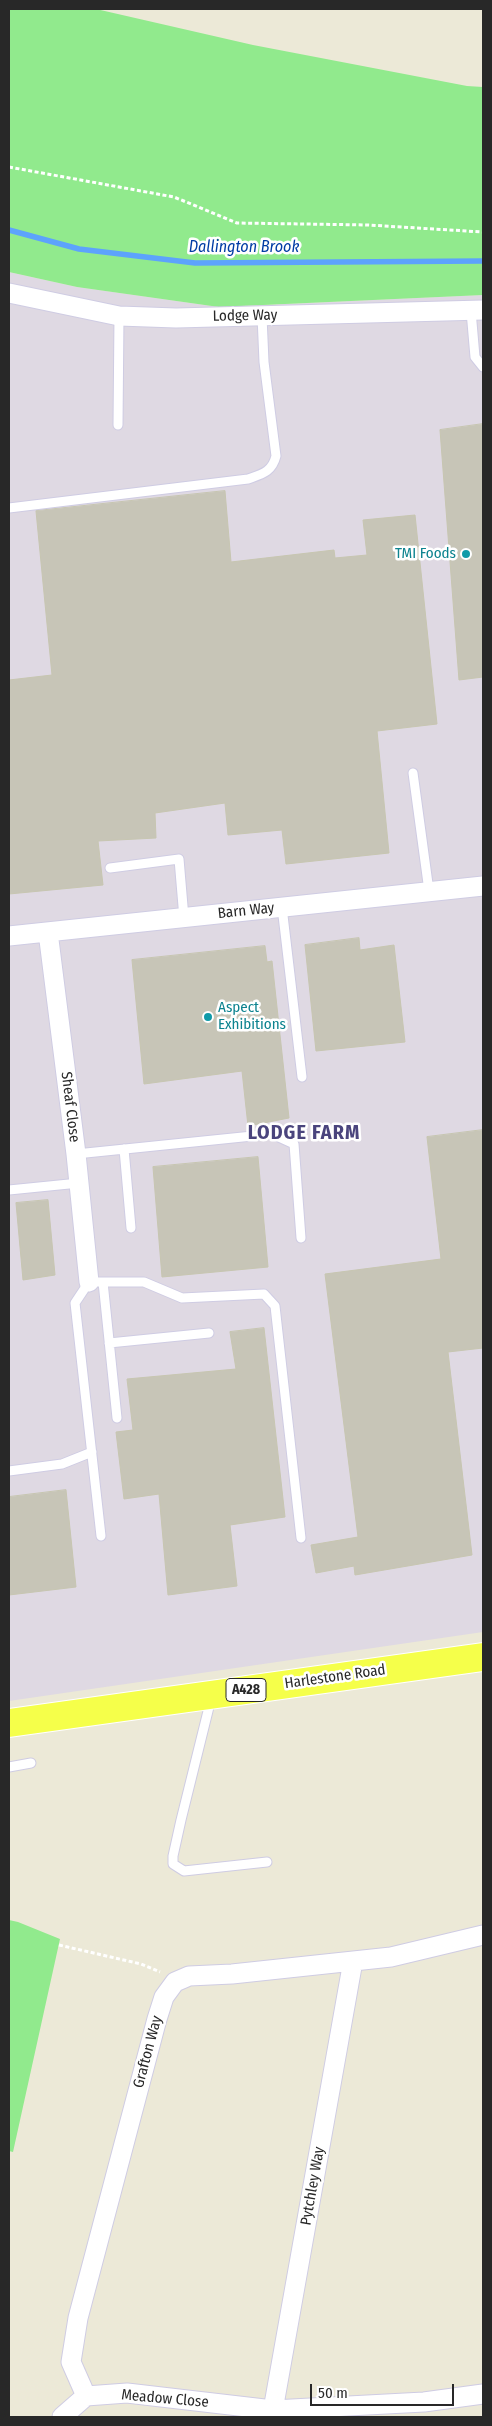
<!DOCTYPE html>
<html>
<head>
<meta charset="utf-8">
<style>
	body { margin:0 }
	#map { position:relative; width:492px; height:2426px; overflow:hidden; background:#ece9d7; font-family:"Fira Sans Condensed",sans-serif }
	canvas { display:block }
	.frame { position:absolute; inset:0; border:10px solid #282828; pointer-events:none }
	.scale { position:absolute; left:310px; top:2384px; width:144px; height:22px; box-sizing:border-box; border:2px solid #282828; border-top:0; padding-left:6px; font-size:15px; line-height:18px; white-space:nowrap; color:#282828; -webkit-text-stroke:4px #fff; paint-order:stroke }
</style>
</head>
<body>
<div id="map">
<canvas width="492" height="2426"></canvas>
<div class="frame"></div>
<div class="scale">50 m</div>
</div>
<script>
const ctx = document.querySelector('canvas').getContext('2d');
ctx.lineJoin = 'round';
function fillPath(path, color) {
  ctx.fillStyle = color;
  ctx.fill(path, 'evenodd');
}
function strokePath(path, color, width, dash) {
  ctx.strokeStyle = color;
  ctx.lineWidth = width;
  ctx.lineCap = dash ? 'butt' : 'round';
  ctx.setLineDash(dash || []);
  ctx.stroke(path);
}
function drawText(font, color, halo, rows, align = 'center') {
  ctx.font = font + ' "Fira Sans Condensed",sans-serif';
  ctx.lineWidth = 5;
  ctx.setLineDash([]);
  ctx.textBaseline = 'middle';
  ctx.strokeStyle = halo;
  ctx.fillStyle = color;
  for (const [text, x, y, turn = 0] of rows) {
    ctx.save();
    ctx.translate(x, y);
    ctx.rotate((+turn || 0) * Math.PI / 180);
    ctx.textAlign = isNaN(turn) ? turn : align;
    if (halo) ctx.strokeText(text, 0, 0);
    ctx.fillText(text, 0, 0);
    ctx.restore();
  }
}
fillPath(new Path2D(`
	M9 272 77 287 219 307 483 295V1632L9 1701Z`), '#dfd9e3');
fillPath(new Path2D(`
	M9 9H96L253 45 467 86 483 87V295L219 307 77 287 9 272Z
	M9 1920 18 1922 60 1939 13 2152 9 2151Z`), '#91ea8d');
strokePath(new Path2D(`
	M9 230 79 249 195 263 483 261`), '#5da3fc', 5.5);
const building = new Path2D(`
	M483 424V677L459 680 440 430Z
	M225 491 231 562 334 550 335 558 367 555 363 520 415 515 437 724 377 731 389 853 286 864 282 830 228 835 225 803 155 813 156 838 98 841 103 885 9 894V680L52 675 36 511Z
	M359 938 360 950 394 945 405 1042 316 1051 305 945Z
	M265 946 267 962 272 961 289 1118 248 1126 242 1071 144 1084 132 960Z
	M483 1130V1348L448 1352 472 1555 355 1575 354 1566 316 1573 311 1545 358 1537 325 1274 441 1259 427 1137Z
	M258 1157 268 1267 162 1277 153 1167Z
	M48 1200 55 1275 23 1280 16 1203Z
	M264 1328 285 1517 230 1525 237 1586 168 1595 159 1494 124 1499 116 1432 133 1430 127 1379 236 1369 230 1332Z
	M66 1490 76 1587 9 1595V1497Z`);
fillPath(building, '#c7c5b7');
strokePath(building, '#c7c6b1', 1);
const lane = new Path2D(`
	M471 311 475 357 483 367
	M118 425 119 316
	M9 508 248 479C262 474 272 472 276 456L264 362 262 316
	M413 773 429 891
	M110 868 179 859 184 918
	M282 907 302 1077
	M124 1149 131 1228
	M76 1154 272 1134 294 1144 301 1238
	M9 1190 79 1183
	M103 1282 117 1418
	M109 1343 209 1333
	M9 1471 62 1464 92 1452
	M101 1536 75 1303 89 1282H144L182 1298 264 1294 275 1306 301 1538
	M211 1699 181 1820 173 1856V1864L184 1871 267 1862
	M9 1767 31 1763`);
const street = new Path2D(`
	M9 293 119 316 176 318 483 310
	M48 932 76 1154 89 1282
	M9 936 483 886
	M86 2396 71 2362 78 2318 157 2019 164 1997 175 1982 189 1976 232 1974 391 1957 483 1935
	M86 2396 127 2393 273 2410 424 2402 483 2394
	M273 2410 353 1961
	M62 2417 86 2396`);
const primary = new Path2D(`
	M9 1723 483 1657`);
strokePath(lane, '#cfcce3', 11);
strokePath(street, '#cfcce3', 21);
strokePath(primary, '#fff', 30);
strokePath(new Path2D(`
	M9 167 174 197 237 223 368 225 483 232
	M59 1945 141 1964 160 1972`), '#fff', 3, [4, 2.5]);
strokePath(lane, '#fff', 9);
strokePath(street, '#fff', 19);
strokePath(primary, '#f5ff4a', 28);
for (const [x, y, r, color] of [
	[466,554,5,"#0f9aa8"],
	[208,1017,5,"#0f9aa8"]
]) {
  const dot = new Path2D();
  dot.arc(x, y, r, 0, 2 * Math.PI);
  ctx.fillStyle = color;
  ctx.fill(dot);
  strokePath(dot, '#fff', 2);
}
for (const [x, y, w] of [
	[246,1690,40]
]) {
  const box = new Path2D();
  box.roundRect(x - w / 2, y - 11.5, w, 23, 4);
  ctx.fillStyle = '#fff';
  ctx.fill(box);
  strokePath(box, '#282828', 1);
}
drawText('bold 14px', '#282828', null, [
	["A428",246,1690]
]);
drawText('15px', '#282828', '#fff', [
	["Lodge Way",245,316,-1],
	["Barn Way",246,911,-6],
	["Sheaf Close",70,1107,83],
	["Harlestone Road",335,1677,-8],
	["Grafton Way",148,2052,-75],
	["Pytchley Way",313,2186,-80],
	["Meadow Close",165,2399,5]
]);
drawText('15px', '#0d838f', '#fff', [
	["TMI Foods",456,554],
	["Aspect",218,1008,"left"],
	["Exhibitions",218,1025,"left"]
], 'right');
drawText('italic 16px', '#003ca4', '#fff', [
	["Dallington Brook",244,248]
]);
ctx.letterSpacing = '1px';
drawText('bold 20px', '#4a447d', '#fff', [
	["LODGE FARM",304,1133]
]);
ctx.letterSpacing = '0px';
</script>
</body>
</html>
